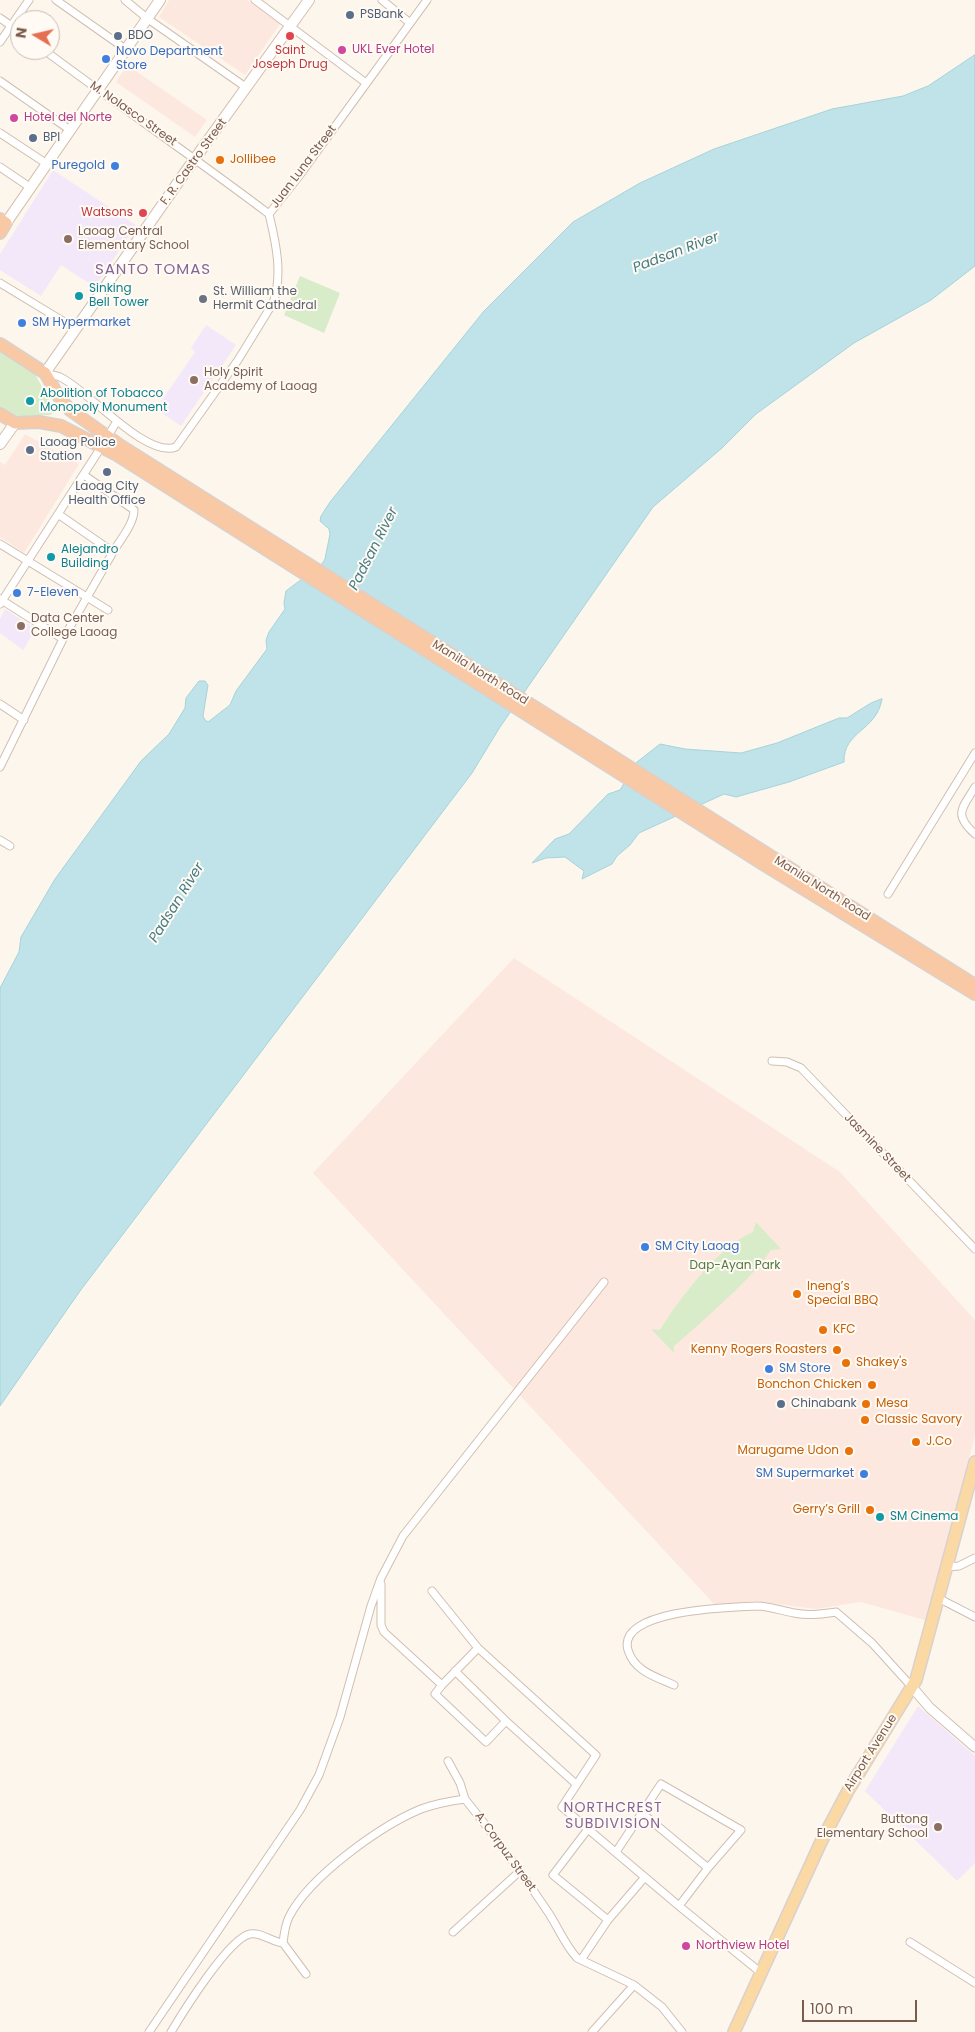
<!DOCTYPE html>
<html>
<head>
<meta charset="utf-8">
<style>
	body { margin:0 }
	#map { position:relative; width:975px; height:2032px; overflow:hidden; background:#fdf6ec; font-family:Poppins,sans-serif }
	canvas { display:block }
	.north { position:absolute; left:10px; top:10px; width:50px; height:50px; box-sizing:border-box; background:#fffaf3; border:1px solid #cabbb1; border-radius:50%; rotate:279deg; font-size:14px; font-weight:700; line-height:20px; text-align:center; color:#7a5c4d }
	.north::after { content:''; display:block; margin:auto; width:18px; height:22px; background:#e76f51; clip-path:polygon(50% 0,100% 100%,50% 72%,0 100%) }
	.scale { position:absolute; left:802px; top:2000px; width:115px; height:22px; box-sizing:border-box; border:2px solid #7a5c4d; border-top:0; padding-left:6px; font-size:15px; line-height:18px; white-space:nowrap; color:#7a5c4d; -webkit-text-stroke:4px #fffaf3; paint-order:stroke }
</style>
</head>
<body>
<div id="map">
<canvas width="975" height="2032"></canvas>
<div class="north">N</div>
<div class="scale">100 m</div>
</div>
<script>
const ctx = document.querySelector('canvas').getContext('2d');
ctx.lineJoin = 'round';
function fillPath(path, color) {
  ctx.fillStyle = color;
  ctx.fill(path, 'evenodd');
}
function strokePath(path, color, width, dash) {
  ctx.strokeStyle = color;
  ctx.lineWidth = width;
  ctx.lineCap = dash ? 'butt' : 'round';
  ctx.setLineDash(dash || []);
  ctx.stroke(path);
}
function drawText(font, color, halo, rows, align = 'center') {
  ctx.font = font + ' Poppins,sans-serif';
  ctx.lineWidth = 4;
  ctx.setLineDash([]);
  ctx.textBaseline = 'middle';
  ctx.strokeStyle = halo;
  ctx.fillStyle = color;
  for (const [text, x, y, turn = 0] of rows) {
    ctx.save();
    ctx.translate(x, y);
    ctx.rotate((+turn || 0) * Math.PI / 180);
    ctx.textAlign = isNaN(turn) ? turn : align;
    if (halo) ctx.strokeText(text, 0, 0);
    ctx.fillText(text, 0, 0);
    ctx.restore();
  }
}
fillPath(new Path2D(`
	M169 0H247L280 24 245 75 159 17Z
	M127 65 207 120 195 137 116 82Z
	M25 434 79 464 24 553 0 537V462L5 465Z
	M514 958 840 1172 975 1320V1435L928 1621 861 1602 815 1609 755 1601 715 1605 313 1173Z`), '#fde8e0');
fillPath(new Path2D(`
	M53 170 136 225 95 287 61 265 41 296 0 270V254Z
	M206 325 236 345 181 426 156 409 195 352 191 348Z
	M5 609 36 629 23 650 0 633V619Z
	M918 1706 975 1756V1863L957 1881 865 1791Z`), '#f3e8fa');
fillPath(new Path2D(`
	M300 276 340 293 324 333 284 315Z
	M0 350 35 374 54 409 51 415C33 415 15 420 0 410Z
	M756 1222 781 1249 771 1250C761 1265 748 1278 735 1291 715 1310 695 1328 674 1346V1353L651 1329 660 1330C678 1300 721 1244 753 1232Z`), '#d8ecc9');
const water = new Path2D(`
	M975 55V266L931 300 854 343 756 414 722 448 653 507 500 727 472 773 80 1291 0 1406V988L19 952 21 937 55 879 141 761 169 734 185 708 186 698 199 681H205L208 685 203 716 205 720 208 722 230 705 236 691 267 649 266 640 269 632 285 609 284 603 286 591 322 564 325 559 330 534 329 529 320 521 321 516 330 502 484 311 573 222 640 183 714 149 832 109 903 96 928 86Z
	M882 699C877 731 843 731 844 762L789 782 736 797 724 794 639 833 630 845 617 856 612 864 582 879 584 871 565 857 546 858 532 863 555 839 569 834 608 794 620 790 637 762 660 744 685 749 741 753 777 743 839 718H847L871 703Z`);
fillPath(water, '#bfe3e8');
strokePath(water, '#a5d3da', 1);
const minor = new Path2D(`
	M56 0 127 50
	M125 0 148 19 247 88
	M255 0 366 83
	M382 0 410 23
	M0 18 20 32
	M0 42 29 0
	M44 50C119 106 195 158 269 214
	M0 81 70 130
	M0 133 47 164
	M0 167 31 188
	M269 214 299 176 427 0
	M0 283 76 329
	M45 373C49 374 55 375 60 377 87 389 146 459 176 447L238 360 273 303C283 275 276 243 269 214
	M108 436 117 421
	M84 475 134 510C134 524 120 540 113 552
	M0 544 108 610
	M0 599 63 639
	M0 604 98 452
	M0 704 24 720
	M0 767 63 639 113 552 58 514
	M975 787C962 809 953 814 975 834
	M0 840 10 846
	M888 894 975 753
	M772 1061 787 1062 801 1068 975 1249
	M947 1567 959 1566 975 1558
	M381 1584V1625L384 1632 442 1685 435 1694 486 1742 506 1721
	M432 1591 478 1648 596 1755 562 1807 679 1906
	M938 1598 975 1617
	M455 1671 506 1721 576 1784
	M442 1685 478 1648
	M674 1685C656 1677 634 1671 628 1650 616 1609 734 1607 757 1606 769 1606 782 1611 794 1613 809 1616 821 1614 836 1612L872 1643 912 1687
	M448 1761 460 1783 465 1799
	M643 1814 708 1868
	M588 1829 553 1875 608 1920 645 1877
	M616 1852 661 1784 741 1830 708 1868 679 1906 760 1972
	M453 1932 520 1871
	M910 1942 975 1983
	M581 1960 608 1920
	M306 1974 283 1943C284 1934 285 1925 289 1917 309 1877 380 1826 421 1809 435 1804 450 1801 465 1799 495 1836 522 1873 548 1912 558 1927 565 1945 577 1958L634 1985 662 2007 682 2032
	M149 2032 300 1810 319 1775 340 1717 371 1606 381 1578 403 1536 604 1282
	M171 2032C183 2012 229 1938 250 1934 261 1932 272 1942 283 1943
	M592 2032 634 1985`);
const tertiary = new Path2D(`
	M912 1687 930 1708 975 1747`);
const secondary = new Path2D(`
	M6 223 160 0
	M45 373 186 171 309 0
	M0 444 15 423`);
const primary = new Path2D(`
	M734 2032 821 1842 849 1789 916 1680 975 1462`);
const trunk = new Path2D(`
	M0 219 6 223 0 233
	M0 344 45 373 59 397 70 410 121 446 975 985
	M0 414 15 423 39 422 61 426 117 455 763 864 975 994`);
strokePath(minor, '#d1beb0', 9);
strokePath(tertiary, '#d1beb0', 11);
strokePath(secondary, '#d6c0b0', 12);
strokePath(primary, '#dad1cd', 14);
strokePath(trunk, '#dad1cd', 14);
strokePath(minor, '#fff', 7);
strokePath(tertiary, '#fff', 9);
strokePath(secondary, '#fff', 10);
strokePath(primary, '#fbd9a5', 11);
strokePath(trunk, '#f9c8a4', 11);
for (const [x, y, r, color] of [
	[350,15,5,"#5c6f8a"],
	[118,36,5,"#5c6f8a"],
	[290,36,5,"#e0444e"],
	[342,50,5,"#d1479c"],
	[106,59,5,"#3f7fe0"],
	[14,118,5,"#d1479c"],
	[33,138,5,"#5c6f8a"],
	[220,160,5,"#e8710a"],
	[115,166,5,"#3f7fe0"],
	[143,213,5,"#e0444e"],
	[68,239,5,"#8d6e63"],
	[79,296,5,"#0f9aa8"],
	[203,299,5,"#6b7280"],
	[22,323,5,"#3f7fe0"],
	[194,380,5,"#8d6e63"],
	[30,401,5,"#0f9aa8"],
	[30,450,5,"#5c6f8a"],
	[107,472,5,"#5c6f8a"],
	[51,557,5,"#0f9aa8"],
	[17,593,5,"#3f7fe0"],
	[21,626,5,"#8d6e63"],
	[645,1247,5,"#3f7fe0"],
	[797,1294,5,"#e8710a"],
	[823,1330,5,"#e8710a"],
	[837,1350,5,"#e8710a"],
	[846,1363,5,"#e8710a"],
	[769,1369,5,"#3f7fe0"],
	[872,1385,5,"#e8710a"],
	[781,1404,5,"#5c6f8a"],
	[866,1404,5,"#e8710a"],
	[865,1420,5,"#e8710a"],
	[916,1442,5,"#e8710a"],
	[849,1451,5,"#e8710a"],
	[864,1474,5,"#3f7fe0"],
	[870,1510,5,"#e8710a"],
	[880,1517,5,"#0f9aa8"],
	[938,1827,5,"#8d6e63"],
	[686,1946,5,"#d1479c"]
]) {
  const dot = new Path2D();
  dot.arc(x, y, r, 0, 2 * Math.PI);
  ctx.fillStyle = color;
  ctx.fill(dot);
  strokePath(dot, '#fffaf3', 2);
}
drawText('12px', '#4e5e75', '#fffaf3', [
	["PSBank",360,15],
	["BDO",128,36],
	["BPI",43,138],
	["Laoag Police",40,443],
	["Station",40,457],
	["Laoag City",107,487,"center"],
	["Health Office",107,501,"center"],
	["Chinabank",791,1404]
], 'left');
drawText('12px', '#b23c85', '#fffaf3', [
	["UKL Ever Hotel",352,50],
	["Hotel del Norte",24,118],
	["Northview Hotel",696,1946]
], 'left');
drawText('12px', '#be3a42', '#fffaf3', [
	["Saint",290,51],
	["Joseph Drug",290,65],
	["Watsons",133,213,"right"]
]);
drawText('12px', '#366cbe', '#fffaf3', [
	["Novo Department",116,52],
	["Store",116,66],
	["Puregold",105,166,"right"],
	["SM Hypermarket",32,323],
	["7-Eleven",27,593],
	["SM City Laoag",655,1247],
	["SM Store",779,1369],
	["SM Supermarket",854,1474,"right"]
], 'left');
drawText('12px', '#7a5c4d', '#fffaf3', [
	["M. Nolasco Street",133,114,35],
	["F. R. Castro Street",194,162,-54],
	["Juan Luna Street",304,167,-53],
	["Manila North Road",480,673,32],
	["Manila North Road",822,889,32],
	["Jasmine Street",877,1148,46],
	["Airport Avenue",871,1753,-58],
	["A. Corpuz Street",505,1852,54]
]);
drawText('12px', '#c56008', '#fffaf3', [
	["Jollibee",230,160],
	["Ineng’s",807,1287],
	["Special BBQ",807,1301],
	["KFC",833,1330],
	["Kenny Rogers Roasters",827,1350,"right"],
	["Shakey's",856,1363],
	["Bonchon Chicken",862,1385,"right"],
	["Mesa",876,1404],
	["Classic Savory",875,1420],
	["J.Co",926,1442],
	["Marugame Udon",839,1451,"right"],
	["Gerry’s Grill",860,1510,"right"]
], 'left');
drawText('12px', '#785e54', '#fffaf3', [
	["Laoag Central",78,232],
	["Elementary School",78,246],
	["Holy Spirit",204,373],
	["Academy of Laoag",204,387],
	["Data Center",31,619],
	["College Laoag",31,633],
	["Buttong",928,1820,"right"],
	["Elementary School",928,1834,"right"]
], 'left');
drawText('12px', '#0d838f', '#fffaf3', [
	["Sinking",89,289],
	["Bell Tower",89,303],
	["Abolition of Tobacco",40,394],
	["Monopoly Monument",40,408],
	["Alejandro",61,550],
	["Building",61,564],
	["SM Cinema",890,1517]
], 'left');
drawText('12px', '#5b616d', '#fffaf3', [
	["St. William the",213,292],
	["Hermit Cathedral",213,306]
], 'left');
drawText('12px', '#537a41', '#fffaf3', [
	["Dap-Ayan Park",735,1266]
]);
drawText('italic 14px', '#437c86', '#fffaf3', [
	["Padsan River",676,253,-21],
	["Padsan River",374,549,-63],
	["Padsan River",177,903,-58]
]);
ctx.letterSpacing = '1px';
drawText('14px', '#846695', '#fffaf3', [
	["NORTHCREST",613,1808],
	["SUBDIVISION",613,1824]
]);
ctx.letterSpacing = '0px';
ctx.letterSpacing = '1px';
drawText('15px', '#846695', '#fffaf3', [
	["SANTO TOMAS",153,270]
]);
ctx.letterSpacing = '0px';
</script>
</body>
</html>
